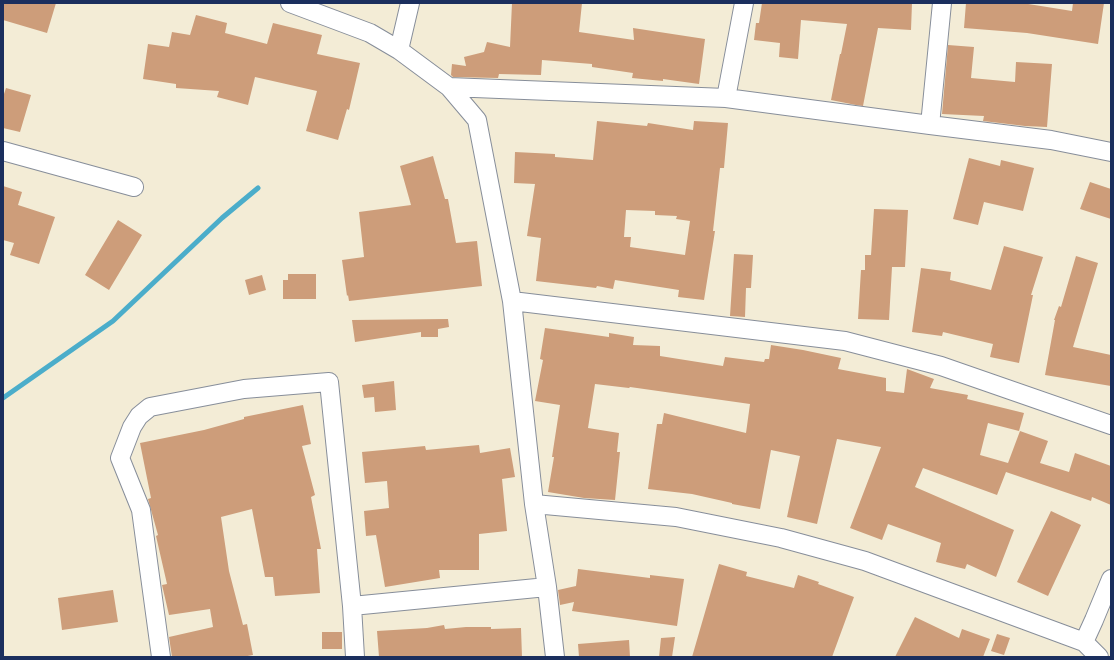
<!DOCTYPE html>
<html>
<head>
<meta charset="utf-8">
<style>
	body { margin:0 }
	#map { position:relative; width:1114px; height:660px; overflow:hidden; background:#f3ecd6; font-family:"Patrick Hand",sans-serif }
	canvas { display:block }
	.frame { position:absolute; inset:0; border:4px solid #1b2f5e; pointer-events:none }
</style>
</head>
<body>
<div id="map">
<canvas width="1114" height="660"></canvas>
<div class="frame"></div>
</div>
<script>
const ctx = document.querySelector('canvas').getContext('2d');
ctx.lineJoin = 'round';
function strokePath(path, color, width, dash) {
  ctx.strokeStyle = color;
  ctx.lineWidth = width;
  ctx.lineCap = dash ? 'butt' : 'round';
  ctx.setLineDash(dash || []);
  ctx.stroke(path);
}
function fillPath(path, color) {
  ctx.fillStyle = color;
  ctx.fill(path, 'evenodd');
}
strokePath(new Path2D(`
	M3 398 113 321 222 218 258 188`), '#4badca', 5);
fillPath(new Path2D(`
	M3 3H56L47 33 3 20Z
	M512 3H582L579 32 634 40 633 28 705 39 699 84 663 79V81L632 78 633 73 592 67V64L542 60 541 75 499 74 498 78 453 77 451 75 452 64 466 66 464 57 484 52 487 42 510 47Z
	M762 3H912L911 30 878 28 863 106 856 105 831 100 840 54H841L847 24 801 20 798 59 779 57 780 43 754 40 756 23H759Z
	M966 3H1022L1072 11 1073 3H1104L1098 44 1027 33 964 28Z
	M196 15 227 23 225 33 267 44 273 23 322 35 317 54 360 63 349 110 347 109 338 140 306 131 317 91 255 77 248 105 217 97 219 91 176 88V84L143 79 148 44 169 47 172 32 190 35Z
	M948 45 974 47 971 78 1015 82 1016 62 1052 64 1047 127 1025 126 983 121 984 116 942 114Z
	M6 88 31 95 20 132 3 128V97Z
	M597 121 647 126 648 123 693 130 694 121 728 123 724 168H720L713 231H715L704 300 678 297 679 290 615 280 613 289 597 286 596 288 536 281 541 238 527 236 535 184 514 183 515 152 555 154V157L593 160ZM626 210 655 211V215L677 216 676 219 690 221 685 255 630 247 631 237H624Z
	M433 156 445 199H448L456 243 477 241 482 286 349 301 348 295 347 296 342 260 364 257 359 212 411 205 400 166Z
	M969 158 1000 166 1001 160 1034 168 1023 211 984 202 978 225 953 219Z
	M1090 182 1111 189V219L1080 209Z
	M3 186 22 192 18 205 55 217 39 264 10 255 14 243 3 240Z
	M874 209 908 210 905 267H892L889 320 858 319 861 270H865V255H871Z
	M118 220 142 235 109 290 85 275Z
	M1004 246 1043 257 1031 295H1033L1019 363 990 357 993 344 943 332 942 336 912 332 921 268 951 272 950 280 991 290Z
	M734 254 753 255 751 288H746L745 317 730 316Z
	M1076 256 1098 263 1073 347 1111 355V386L1045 375 1055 320H1054L1059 306 1061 307Z
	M288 274H316V299H283V280H288Z
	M262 275 266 290 249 295 245 280Z
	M448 319 449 327 438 329V337H421V332L355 342 352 320Z
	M545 328 609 337V333L634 337 633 345 660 346V356L723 366 725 357 764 362 765 359H769L771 345 803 350 841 358 838 369 886 378V391L904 393 907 369 934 379 930 388 968 395 967 399 1024 413 1019 431 988 423 980 455 1008 463 1020 431 1048 441 1040 463 1069 472 1075 453 1111 466V505L1092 497 1091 501 1006 472 997 495 923 468 915 487 1014 530 996 577 967 564 965 569 936 562 941 543 888 524 882 540 850 528 881 447 837 439 817 524 787 517 800 456 771 450 760 509 732 504V503L692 494 648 489 657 424H662L664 413 746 433 750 404 630 387 629 388 595 384 588 428 619 433 617 452H620L615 500 584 498 548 492 554 457H552L560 405 535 401 543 360 540 359Z
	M394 381 396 410 375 412 374 397 364 398 362 385Z
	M303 405 311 444 302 446 315 495 311 497 321 549H317L320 593 275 596 273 577H265L252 509 221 517 229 571 243 625 247 624 253 655 242 657H172L169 637 213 627 210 609 169 615 162 585 167 584 156 536 158 535 148 499 151 498 140 443 204 430 244 419V417Z
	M479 445 480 453 510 448 515 477 502 479 507 531 479 534V570H439L440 578 385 587 376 535 366 536 364 511 389 508 387 481 365 483 362 452 425 446 426 450Z
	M1051 511 1081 525 1048 596 1017 582Z
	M719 564 747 572 746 576 794 588 798 575 819 582 818 584 854 597 832 657H692Z
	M578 569 650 578V575L684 579 677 626 572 611 574 602 560 605 558 590 576 586Z
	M113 590 118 622 62 630 58 598Z
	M915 617 959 638 962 629 990 639 983 657H895Z
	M444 625 445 629 466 627H491V629L521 628 522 657H379L377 631 427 628Z
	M322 632H342V649H322Z
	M997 634 1010 638 1004 655 991 651Z
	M675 637 672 657H659L661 638Z
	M629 640 630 657H579L578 644Z`), '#cd9d7a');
const street = new Path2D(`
	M290 3 370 33 399 50 449 87 477 120 512 301 534 504 547 587 555 657
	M399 50 410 3
	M449 87 726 98 930 125 1051 140 1111 152
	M726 98 744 3
	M930 125 942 3
	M3 151 134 187
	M512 301 845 341 941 366 1111 425
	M534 504 676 517 781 538 865 561 1084 642 1099 657
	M352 606 547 587
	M1084 642 1094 620 1111 579
	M161 657 141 510 120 458 132 427 139 416 150 407 244 389 329 382 352 606 355 657`);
strokePath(street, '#878e9a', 20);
strokePath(street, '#fff', 18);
</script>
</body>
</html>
